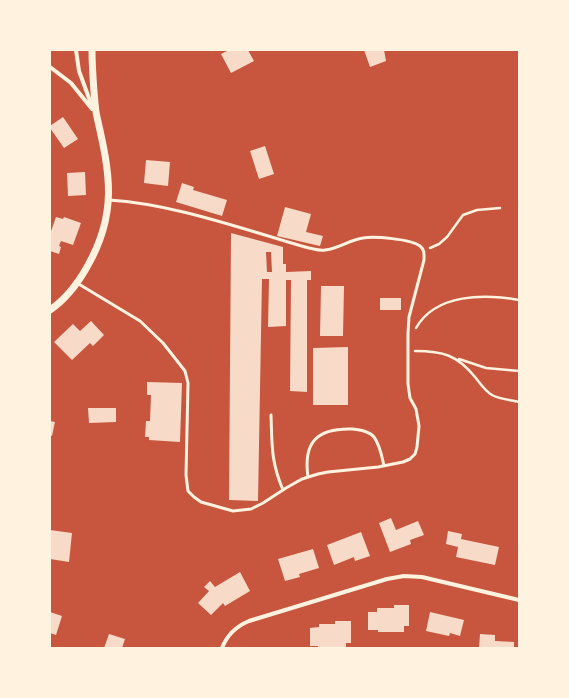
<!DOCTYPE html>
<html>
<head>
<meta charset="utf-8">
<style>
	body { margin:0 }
	#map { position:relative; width:569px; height:698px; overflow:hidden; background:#c8553d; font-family:"Golos Text",sans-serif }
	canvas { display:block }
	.frame { position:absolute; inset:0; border:51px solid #fff3e0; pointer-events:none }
</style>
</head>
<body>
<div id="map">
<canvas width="569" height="698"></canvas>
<div class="frame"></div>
</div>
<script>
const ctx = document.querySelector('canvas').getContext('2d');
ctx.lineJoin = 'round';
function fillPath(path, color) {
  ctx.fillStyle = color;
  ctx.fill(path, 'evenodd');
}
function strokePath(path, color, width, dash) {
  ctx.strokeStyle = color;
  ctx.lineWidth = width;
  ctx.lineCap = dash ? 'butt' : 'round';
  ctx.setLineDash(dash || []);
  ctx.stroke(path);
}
fillPath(new Path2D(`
	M229 50H248L254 61 231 73 221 54Z
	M364 50H384L386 61 370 67Z
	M63 117 78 139 64 148 50 128V126Z
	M265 146 274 174 259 179 250 151Z
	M146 160 170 162 168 186 144 183Z
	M85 172 86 195 68 196 67 173Z
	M182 183 194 187 193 190 227 200 222 216 176 202Z
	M285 207 311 214 306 232 323 236 320 246 277 236Z
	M56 217 63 219 64 217 81 223 73 245 61 241 59 246 61 247 59 254 50 251 51 235 50 234Z
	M231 233 283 247V264H286V272L311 271V280H307V392L290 391 291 280H286V326L268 327 269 279H262L258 501 229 500ZM266 252H271L272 272H267Z
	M321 286H344L343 336H320Z
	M380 298H401V310H380Z
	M91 321 104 335 93 346 90 343 72 360 54 342 73 324 80 331Z
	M348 347V405H313V348Z
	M147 382 182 383 180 442 149 440V437H145L146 421H150L151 395H147Z
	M88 408H116V422L89 423Z
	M50 421 55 422 52 436 50 435Z
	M391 518 396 530 418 521 424 535 410 540 411 544 390 552 379 523Z
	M50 530 72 533 69 562 50 559Z
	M448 531 462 534 461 539 499 547 495 565 456 557 458 547 446 544Z
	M361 532 370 556 355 561 354 557 334 565 327 545Z
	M313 549 319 568 299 574 300 577 285 581 278 559Z
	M240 572 250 591 225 606 223 603 211 615 198 603 209 591 204 587 210 581 215 587Z
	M394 605H409V626H404V632H378V630H368V612H377V608H394Z
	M50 612 62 616 56 635 50 633Z
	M430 612 464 620 460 636 450 633 449 636 426 631Z
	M335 621H351V643H346V648H318V646H310V628L319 627V624H335Z
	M109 634 125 639 122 648H104Z
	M480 634 495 635V641L514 642V648H479Z`), '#f7dbc8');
strokePath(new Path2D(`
	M430 248 439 244 447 237 463 215 477 210 500 208
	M416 328C436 293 485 294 519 300
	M415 351C443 351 457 355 475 377 480 383 485 391 492 395 499 399 510 400 519 402
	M459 359 486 368 519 371`), '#fff3e0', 2.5);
strokePath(new Path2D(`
	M77 283 140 321 163 343 185 371 188 383 186 475 188 491 194 497 201 502 233 511 251 509 263 503 286 488 302 479 318 474 328 472 378 467 403 462 410 459 415 454 417 447 419 426 416 409 410 398 408 384V333L409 317 424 260C424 255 425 250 420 246 411 239 374 236 363 238 349 240 338 249 325 250 320 251 314 249 309 248 245 230 175 204 109 200
	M271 415C272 445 271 462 283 490
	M308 477C303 442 317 428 352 429 360 430 369 431 374 437 380 445 382 457 384 466`), '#fff3e0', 3);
strokePath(new Path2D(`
	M76 50 79 71 93 109
	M50 67 71 83 92 109
	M222 648C227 635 237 626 249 621L387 579 404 576 422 577 519 600`), '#fff3e0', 4);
strokePath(new Path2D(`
	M50 310C66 299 78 283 87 267 118 213 110 174 97 117 95 109 95 100 94 92 93 78 92 64 92 50`), '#fff3e0', 7);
</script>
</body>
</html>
